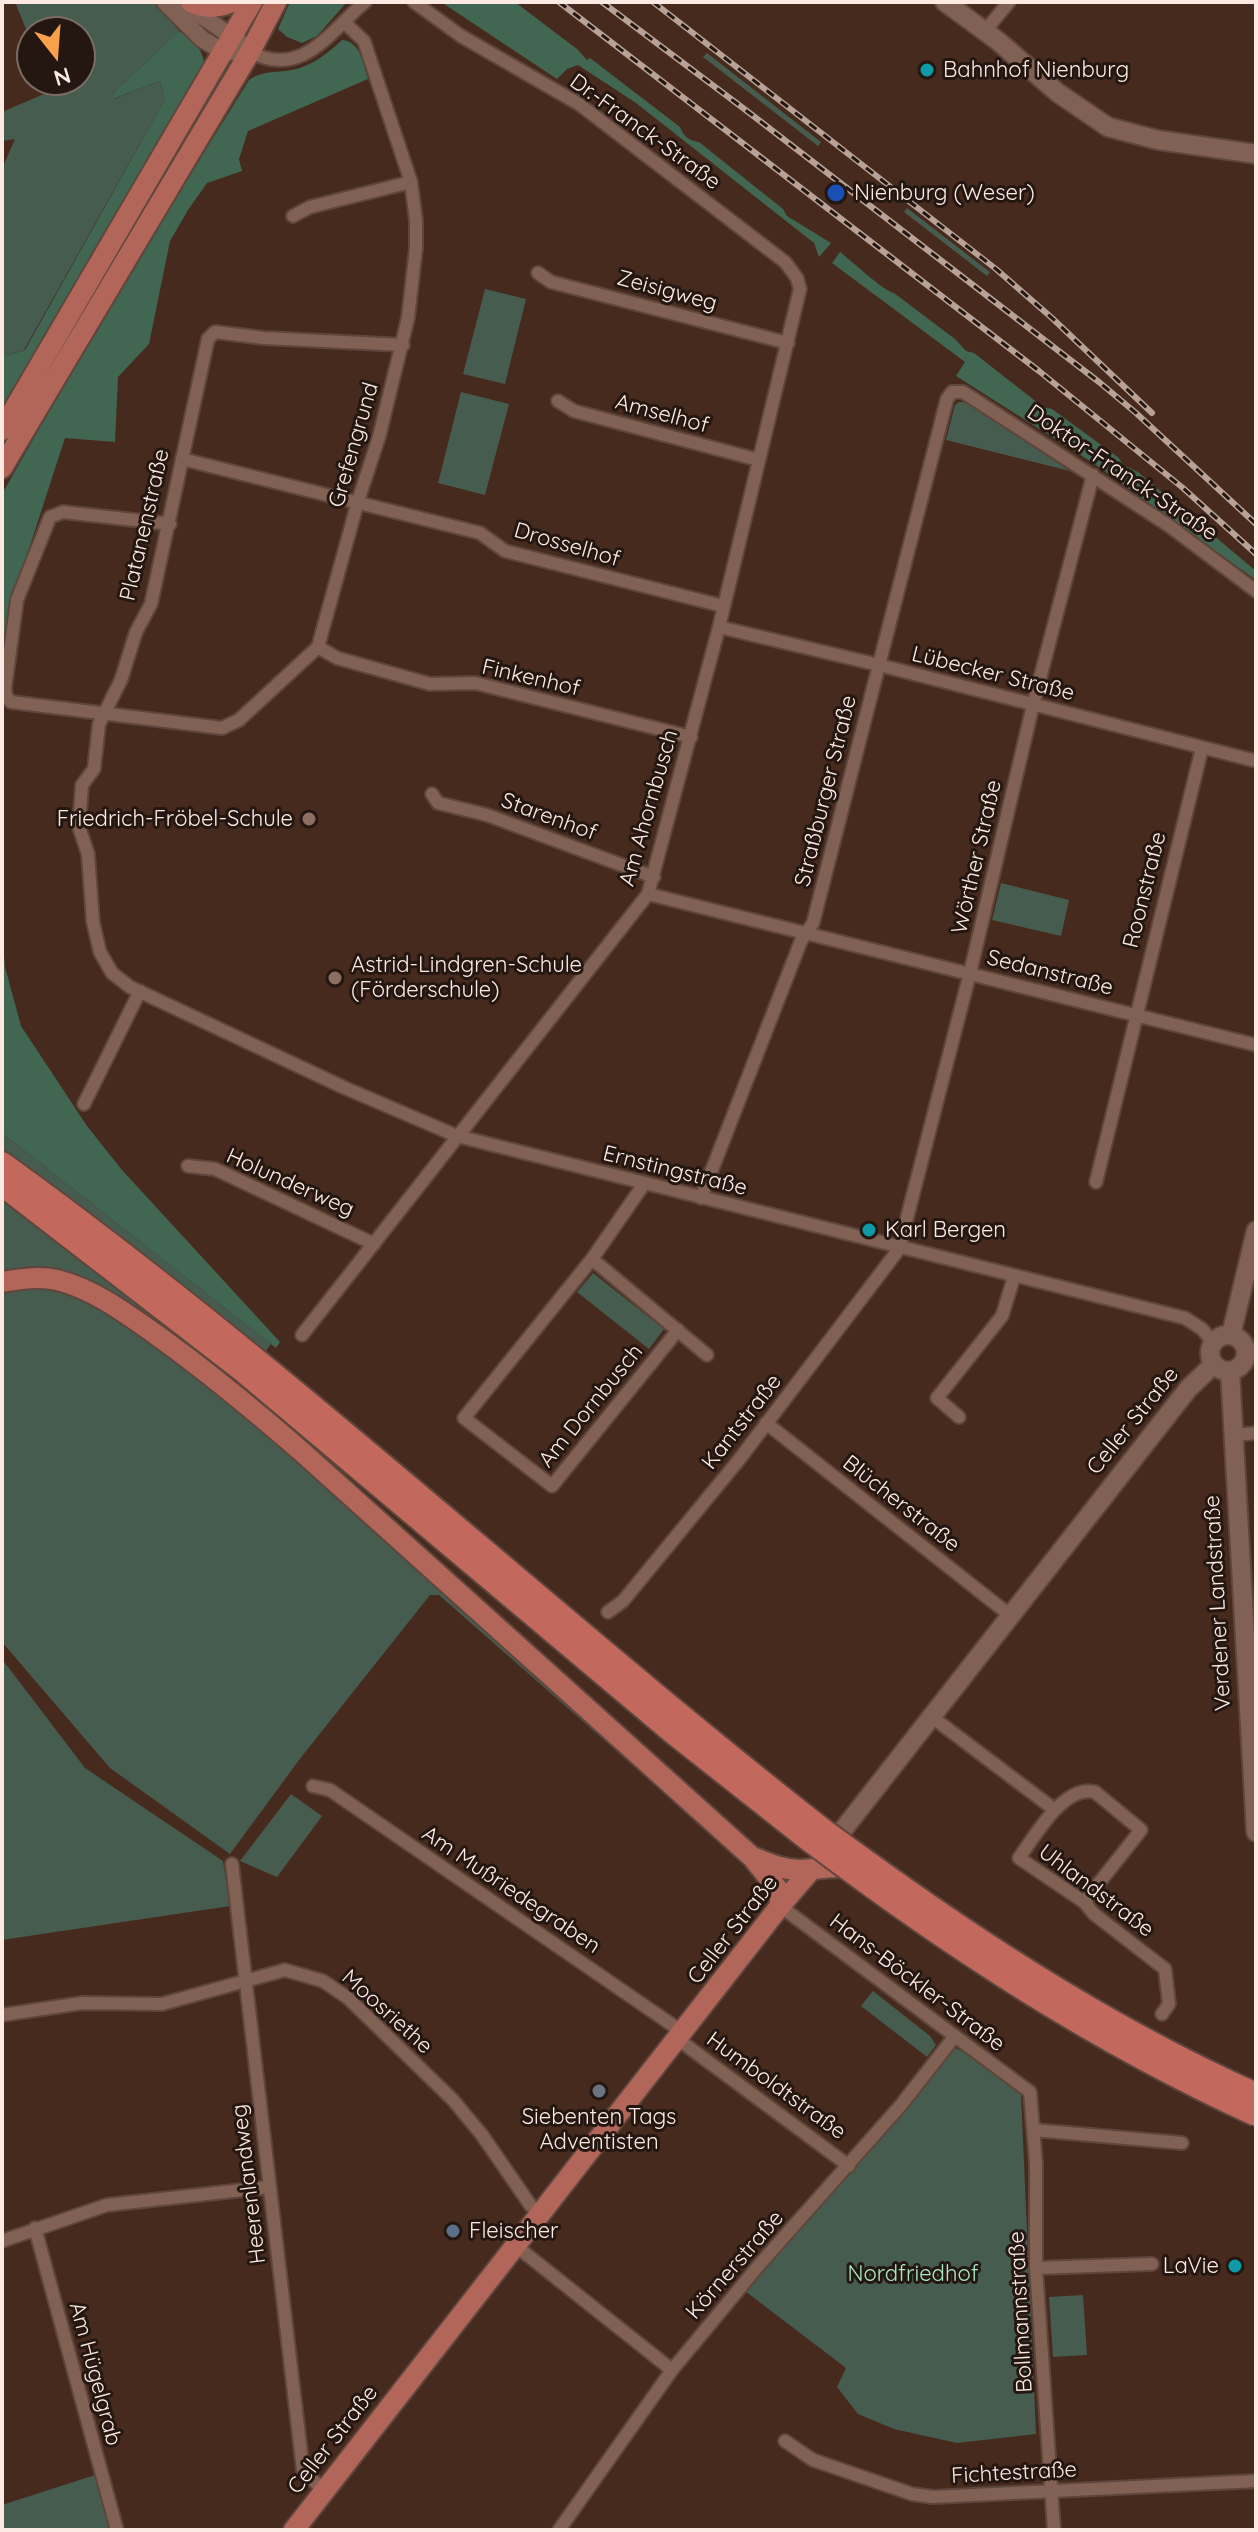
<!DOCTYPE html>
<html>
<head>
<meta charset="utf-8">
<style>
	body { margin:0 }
	#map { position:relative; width:1258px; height:2532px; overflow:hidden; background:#472a1e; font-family:Quicksand,sans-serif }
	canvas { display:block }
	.frame { position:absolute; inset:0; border:4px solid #fdeae2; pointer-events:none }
	.north { position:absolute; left:16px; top:16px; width:80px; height:80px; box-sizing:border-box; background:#241711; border:2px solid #7b6b65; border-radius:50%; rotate:163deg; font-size:22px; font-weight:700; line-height:32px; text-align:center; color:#fdeae2 }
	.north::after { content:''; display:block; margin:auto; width:28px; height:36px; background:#f9a04c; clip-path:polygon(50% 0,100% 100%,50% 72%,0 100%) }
</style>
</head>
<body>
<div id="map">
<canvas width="1258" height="2532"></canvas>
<div class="frame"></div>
<div class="north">N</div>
</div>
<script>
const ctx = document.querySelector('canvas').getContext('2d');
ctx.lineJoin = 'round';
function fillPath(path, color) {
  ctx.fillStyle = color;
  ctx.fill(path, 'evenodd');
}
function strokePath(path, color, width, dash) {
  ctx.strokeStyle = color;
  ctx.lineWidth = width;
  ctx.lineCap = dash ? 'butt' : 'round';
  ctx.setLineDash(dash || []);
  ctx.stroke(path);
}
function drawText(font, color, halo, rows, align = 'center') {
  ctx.font = font + ' Quicksand,sans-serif';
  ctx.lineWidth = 6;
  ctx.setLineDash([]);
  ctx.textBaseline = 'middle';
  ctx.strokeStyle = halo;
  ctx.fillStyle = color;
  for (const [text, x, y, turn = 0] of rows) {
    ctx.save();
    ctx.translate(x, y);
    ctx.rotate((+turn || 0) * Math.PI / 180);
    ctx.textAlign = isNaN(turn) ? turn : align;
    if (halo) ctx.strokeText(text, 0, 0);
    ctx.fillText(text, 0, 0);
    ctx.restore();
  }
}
fillPath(new Path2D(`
	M15 2H155L179 31 112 94 114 99 160 81 165 99 24 350 2 357V169L15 139 2 141V112L51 91 47 80H80V32H32V44Z
	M707 53 821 142 818 146 703 57Z
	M907 208 990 272 987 276 904 212Z
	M485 289 526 299 505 384 463 374Z
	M461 392 509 404 485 495 438 483Z
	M959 402H965L1070 471 946 440 955 405Z
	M1001 883 1069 900 1061 936 992 920Z
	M2 1133 271 1344 227 1403 325 1485 674 1793 670 1798 439 1595H430L299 1760 230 1854 110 1768 2 1642Z
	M593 1273 664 1329 649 1349 577 1292Z
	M2 1659 85 1768 223 1861 230 1906 2 1940Z
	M291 1794 322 1816 277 1877 240 1861Z
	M873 1991 930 2036 936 2045 927 2057 861 2006Z
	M955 2048 968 2054 1021 2095 1036 2434 957 2443 894 2429 858 2414 837 2387 846 2368 745 2291Z
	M1083 2295 1087 2355 1053 2357 1049 2297Z
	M95 2475 112 2530H2V2505Z`), '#465c4f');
fillPath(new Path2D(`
	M290 2H347L317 36 302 43 287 37 278 29Z
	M441 2H515L577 49 587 60 590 58 680 127C684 137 688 140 699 142L783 209 787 216 831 243 819 257 814 243 636 103 578 65 567 69 557 79Z
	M179 31C193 42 205 49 204 68L2 411V357L25 350 165 99 160 81 113 99 112 94Z
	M342 40C361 42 363 63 368 79L248 131 239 159 242 171 207 183 188 210 170 241 149 344 118 377 115 442 65 438 9 610 2 659V494L122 284 249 80C264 70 275 73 292 70 312 66 327 54 342 40Z
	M840 252C853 262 882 290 894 293L955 339 966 351 974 353 1043 407 1052 409 1119 458 1123 465 1138 472 1256 571V580L1093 463 956 376 965 362 832 263Z
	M2 933 5 967 21 1026 87 1126 122 1170 280 1342 276 1348 2 1133Z`), '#416652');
const minor = new Path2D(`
	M985 31 1009 2
	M250 52C303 79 330 31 365 2
	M293 216 310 207 411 182
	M538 273 551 282 788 343
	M403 345 264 338 215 332 208 339 151 604 136 632 121 680 99 724 94 769 82 785 79 827 88 854 93 922 100 952 112 973 130 987 345 1088 457 1136 1185 1318 1202 1329 1214 1343
	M558 401 574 411 759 460
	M182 459 480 533 505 551 723 606
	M170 524 63 512 50 517 17 600 5 688 6 696 11 702 222 728 239 720 318 647 358 501 379 437 408 318 416 248V221L411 182 364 41 344 22
	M719 627 879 665 1256 761
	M318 647 337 658 430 684 475 683 691 737
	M432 794 438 803 487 815 654 877
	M648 894 1256 1045
	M84 1104 140 991
	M188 1166 215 1169 374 1244
	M1096 1182 1202 748
	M644 1184 592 1259 464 1418 552 1486 678 1330
	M701 1198 801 941 813 923 947 399 952 392H963L1168 525 1256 591
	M592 1259 707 1355
	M302 1335 648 894 719 627 800 289 797 278 785 262 579 104 461 36 414 2
	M959 1417 937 1398 1002 1316 1014 1277
	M766 1423 1011 1616
	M1233 1435 1256 1433
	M608 1612 623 1601 738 1461 899 1249 970 973 1033 705 1093 475
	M932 1717 1055 1810
	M313 1786 330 1790 684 2033
	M232 1864 303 2470 324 2491
	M1084 1902 1141 1830 1095 1792C1064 1784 1035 1836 1019 1858L1084 1902 1094 1914 1165 1969 1169 2004 1162 2014
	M780 1906 1030 2092 1036 2163V2268L1054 2530
	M2 2015 82 2003 162 2004 285 1970 323 1981 348 1998 453 2100 482 2135 531 2206 542 2214
	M679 2040 849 2166
	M1034 2130 1182 2143
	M35 2228 117 2530
	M2 2241 107 2205 270 2187
	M516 2246 672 2370
	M1036 2268 1152 2264
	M785 2441 813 2460 912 2494 933 2497 1256 2481
	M559 2530 672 2370 760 2264 901 2105 955 2036`);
const tertiary = new Path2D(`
	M165 2 202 39 224 52H250
	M181 2 240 42`);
const secondary = new Path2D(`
	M945 2 998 41 1058 93 1108 127 1158 140 1256 154
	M1210 1353a18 18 0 1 1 36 0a18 18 0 1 1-36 0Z
	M1231 1335 1256 1231
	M1230 1371 1256 1832
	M828 1849 1188 1389 1214 1364`);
const primary = new Path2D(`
	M191 2C204 9 219 8 232 2
	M2 430 252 2
	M2 468 250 52 276 2
	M2 1282C20 1279 39 1276 57 1280 94 1289 127 1314 158 1336 208 1372 255 1411 301 1451L752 1857 780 1892V1906
	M755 1858C770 1864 784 1870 800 1870 817 1870 835 1864 853 1869
	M294 2530 780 1906 811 1870`);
const trunk = new Path2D(`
	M2 1163C288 1369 544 1611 821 1828
	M2 1185 243 1371 672 1732 810 1841`);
strokePath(minor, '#5e463c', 16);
strokePath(tertiary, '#5e463c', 20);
strokePath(secondary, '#5e463c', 22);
strokePath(primary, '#5e463c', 24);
strokePath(trunk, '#5e463c', 26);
strokePath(minor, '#816153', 12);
strokePath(tertiary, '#816153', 16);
strokePath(secondary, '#816153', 18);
strokePath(primary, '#b2665a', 20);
strokePath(trunk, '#c2685c', 22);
const rail = new Path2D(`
	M559 2 1039 371 1183 488 1256 554
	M602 2 743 108 1099 382 1136 413 1256 524
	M653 2 996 269 1052 318 1152 413`);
strokePath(rail, '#b8a197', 6);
strokePath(rail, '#241711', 3, [9]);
const trunkBridge = new Path2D(`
	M821 1828C959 1930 1100 2024 1256 2094
	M810 1841C950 1947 1096 2042 1256 2115`);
strokePath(trunkBridge, '#5e463c', 26, []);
strokePath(trunkBridge, '#c2685c', 22);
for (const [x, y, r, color] of [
	[927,70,8,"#0f9aa8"],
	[836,193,10,"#1a4fb4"],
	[309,819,8,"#8d6e63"],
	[335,978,8,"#8d6e63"],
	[869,1230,8,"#0f9aa8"],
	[599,2091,8,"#6b7280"],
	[453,2231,8,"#5c6f8a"],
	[1235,2266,8,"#0f9aa8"]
]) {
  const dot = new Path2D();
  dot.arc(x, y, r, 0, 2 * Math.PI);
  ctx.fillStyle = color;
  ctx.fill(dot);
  strokePath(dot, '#241711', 3);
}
drawText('22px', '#fdeae2', '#241711', [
	["Bahnhof Nienburg",943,70],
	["Nienburg (Weser)",854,193],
	["Friedrich-Fröbel-Schule",293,819,"right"],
	["Astrid-Lindgren-Schule",351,965],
	["(Förderschule)",351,990],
	["Karl Bergen",885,1230],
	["Siebenten Tags",599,2117,"center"],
	["Adventisten",599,2142,"center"],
	["Fleischer",469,2231],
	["LaVie",1219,2266,"right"]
], 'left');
drawText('22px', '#fdeae2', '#241711', [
	["Dr.-Franck-Straße",645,132,36],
	["Zeisigweg",667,291,15],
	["Amselhof",662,414,15],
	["Grefengrund",354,445,-74],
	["Doktor-Franck-Straße",1122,473,34],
	["Platanenstraße",145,525,-77],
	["Drosselhof",567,545,16],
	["Lübecker Straße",993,674,14],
	["Finkenhof",531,678,13],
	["Straßburger Straße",826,791,-76],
	["Am Ahornbusch",649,808,-74],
	["Starenhof",549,817,20],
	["Wörther Straße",977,857,-77],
	["Roonstraße",1145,890,-76],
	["Sedanstraße",1050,973,14],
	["Ernstingstraße",675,1171,14],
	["Holunderweg",290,1183,24],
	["Am Dornbusch",591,1406,-51],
	["Celler Straße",1133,1421,-51],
	["Kantstraße",742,1422,-52],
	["Blücherstraße",901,1504,38],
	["Verdener Landstraße",1218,1603,-93],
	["Am Mußriedegraben",511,1890,34],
	["Uhlandstraße",1096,1891,37],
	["Celler Straße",733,1930,-52],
	["Hans-Böckler-Straße",917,1983,37],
	["Moosriethe",387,2012,42],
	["Humboldtstraße",776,2086,36],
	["Heerenlandweg",249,2184,-97],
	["Körnerstraße",735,2265,-49],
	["Bollmannstraße",1021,2312,-93],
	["Am Hügelgrab",95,2374,75],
	["Celler Straße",333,2440,-52],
	["Fichtestraße",1014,2473,-3]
]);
drawText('22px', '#a7e9c3', '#241711', [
	["Nordfriedhof",913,2274]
]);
</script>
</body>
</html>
